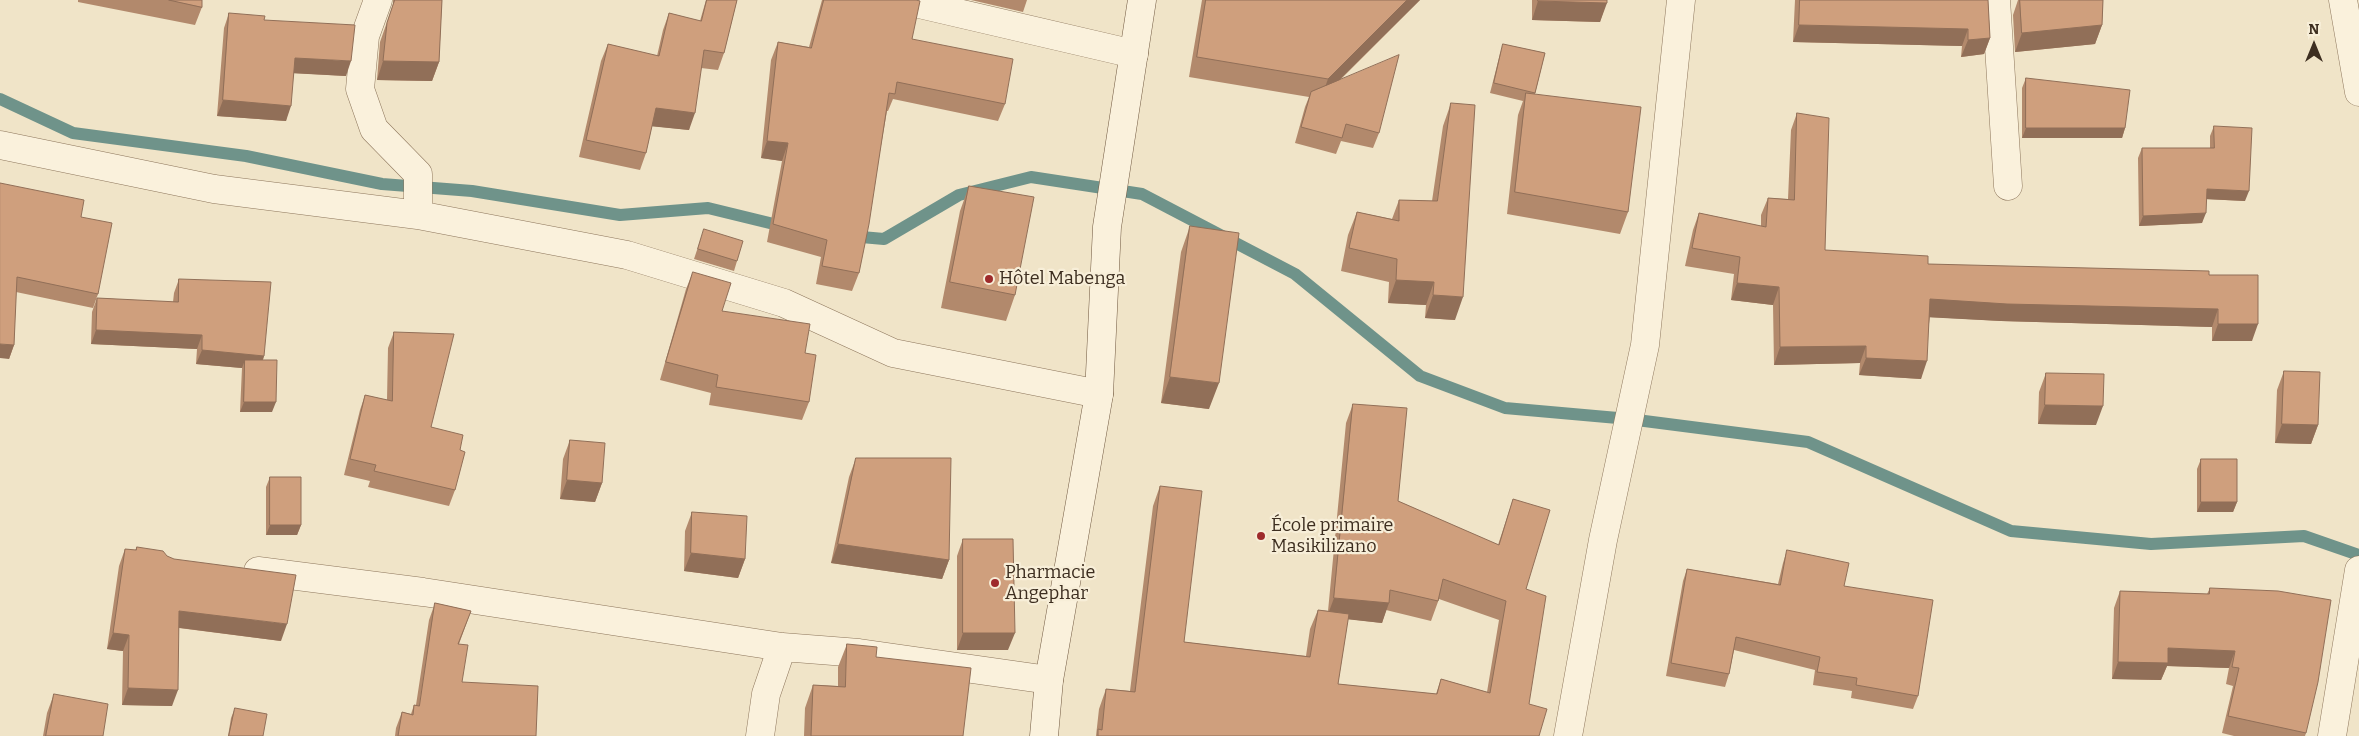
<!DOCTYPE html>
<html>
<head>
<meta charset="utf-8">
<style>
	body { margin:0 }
	#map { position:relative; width:2359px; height:736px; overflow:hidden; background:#f0e4c8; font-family:Bitter,serif }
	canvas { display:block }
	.north { position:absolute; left:2289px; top:20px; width:50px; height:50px; -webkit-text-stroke:4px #f7eed8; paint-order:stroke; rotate:0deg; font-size:14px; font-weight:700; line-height:20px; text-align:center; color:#3d2e20 }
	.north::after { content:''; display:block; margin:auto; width:18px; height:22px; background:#3d2e20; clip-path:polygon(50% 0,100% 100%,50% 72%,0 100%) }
</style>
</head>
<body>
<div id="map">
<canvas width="2359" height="736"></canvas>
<div class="north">N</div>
</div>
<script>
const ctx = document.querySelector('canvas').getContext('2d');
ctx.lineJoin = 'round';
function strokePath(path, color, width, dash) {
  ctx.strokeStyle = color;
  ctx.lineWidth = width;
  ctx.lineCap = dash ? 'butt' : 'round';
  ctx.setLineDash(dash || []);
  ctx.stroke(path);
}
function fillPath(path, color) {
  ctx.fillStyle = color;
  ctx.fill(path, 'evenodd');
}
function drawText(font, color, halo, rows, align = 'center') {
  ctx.font = font + ' Bitter,serif';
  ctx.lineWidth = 4.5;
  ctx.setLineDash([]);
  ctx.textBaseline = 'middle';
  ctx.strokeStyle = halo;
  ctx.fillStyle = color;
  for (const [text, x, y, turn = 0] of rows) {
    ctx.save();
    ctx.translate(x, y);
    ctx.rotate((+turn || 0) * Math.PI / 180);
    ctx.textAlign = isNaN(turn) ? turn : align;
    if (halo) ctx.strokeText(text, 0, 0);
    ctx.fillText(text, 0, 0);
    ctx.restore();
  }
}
strokePath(new Path2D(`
	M0 99 73 133 246 156 382 184 472 191 620 215 708 208 786 227
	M850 236 884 239 959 195 1031 177 1142 194 1295 274 1420 376 1505 408 1629 419 1808 442 2011 531 2151 544 2304 536 2359 555`), '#6f938a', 12);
const street = new Path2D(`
	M378 0 365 36 360 89 374 129 418 174V215
	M902 0 1134 54
	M1996 0 2008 186
	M2343 0 2359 92
	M0 145 214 189 418 215 627 255 784 303 893 353 1099 394
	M258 571 423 592 782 647 859 653 1049 680
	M760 736 766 694 782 647
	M1568 736 1603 540 1645 345 1681 0
	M2332 736 2359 570`);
const secondary = new Path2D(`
	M1044 736 1049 680 1099 394 1107 227 1142 0`);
strokePath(street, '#8d765c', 29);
strokePath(secondary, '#6f573f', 29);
strokePath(street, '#faf1dc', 28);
strokePath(secondary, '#faf1dc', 28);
fillPath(new Path2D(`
	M78 0H202V7L195 25 78 2Z
	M393 0H442L439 62 432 81 377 80 380 42 393 5Z
	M706 0H737L724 53 718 70 701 68 689 130 652 126 646 153 640 170 579 157 601 61 608 44 657 56 663 30 669 13 700 21Z
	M822 0H916L912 39 1005 104 998 121 893 99 888 111H887L859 273 852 291 816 284 821 257 767 242 782 161 761 158 771 60 778 42 809 47Z
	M971 0H1027L1023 12Z
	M1202 0H1420L1340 80 1379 133 1373 148 1341 141 1336 154 1295 143 1305 107 1309 97 1189 77Z
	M1532 0H1607L1600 22 1532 20Z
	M1795 0H1988L1990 38 1984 54 1961 57 1962 46 1793 42Z
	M2018 0H2103L2102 25 2095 44 2015 52 2013 15Z
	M229 13 264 20 346 76 294 73 286 121 217 116 224 28Z
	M1503 44 1545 53 1535 94 1628 212 1620 234 1507 214 1518 115 1523 101 1490 93 1500 54Z
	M2026 78 2125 128 2122 138H2022V88Z
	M1451 103 1455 320 1425 318 1426 305 1388 303 1389 282 1341 271 1348 235 1357 212 1392 219 1399 200 1432 201 1443 126Z
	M1797 113 1825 250 1928 264 2209 275 2252 341H2212V327L2001 321 1930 317 1921 379 1859 375 1860 363 1774 365 1773 305 1731 300 1734 274 1685 266 1693 230 1699 213 1761 226V215L1768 198 1788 199 1791 130Z
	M2214 126 2245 201 2206 199 2202 223 2139 226 2138 158 2142 148H2210V136Z
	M0 183 81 217 98 294 93 308 16 292 14 345 9 359Z
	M969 186 1015 295 1006 321 941 308 960 211Z
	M1190 226 1209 409 1161 403 1181 252Z
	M704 229 737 261 734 271 694 259Z
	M693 272 722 311 805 353 809 402 802 420 709 405 711 393 660 380 686 289Z
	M179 279 264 356 263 360 272 412H240L242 368 196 364 197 349 91 344 92 312 97 298 173 302 174 293Z
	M394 332 431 427 460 450 455 490 449 506 368 487 370 481 344 475 360 410 365 395 387 400 388 348Z
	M2284 371 2318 425 2311 444 2275 443 2277 390Z
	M2046 373 2096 425 2038 424 2039 392Z
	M1353 404 1398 501 1498 545 1513 499 1526 589 1529 704 1539 736H1096L1099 709 1106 689 1130 691 1153 506 1160 486 1184 642 1306 656 1310 629 1318 610 1328 611 1346 423ZM1439 599 1499 620 1487 692 1441 679 1436 694 1338 684 1348 619 1382 623 1386 610 1431 621Z
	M570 440 602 483 595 502 560 499 563 459Z
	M856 458 949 560 942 579 831 563 849 477Z
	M2201 459 2237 502 2233 512H2197V469Z
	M270 477 301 525 297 535H266V487Z
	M692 512 745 559 738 578 684 571 685 531Z
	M963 539 1008 650H957V556Z
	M137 547 167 556 281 641 179 628 172 706 122 705 123 651 107 649 119 566 125 549 135 550Z
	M1787 550 1844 586 1918 696 1913 709 1851 698 1852 691 1813 685 1815 670 1734 650 1729 674 1725 687 1666 676 1683 581 1687 569 1778 584 1783 563Z
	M2210 588 2306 733 2305 736H2234L2222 733 2233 686 2226 684 2229 668 2167 666 2161 680 2112 679 2114 608 2120 591 2207 594Z
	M435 603 471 611 459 644 462 682 536 736H395L396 728 402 712 411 714 414 705H416L429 620Z
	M847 644 876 657 963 736H804L805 708 813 685 838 686V667Z
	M54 694 103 736H43L47 713Z
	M235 708 263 736H228L231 718Z`), '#b2896c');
fillPath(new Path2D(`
	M1407 0H1420L1321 98 1328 79Z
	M1538 1 1607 3 1600 22 1532 20Z
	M1799 25 1968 29 1962 46 1793 42Z
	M2102 25 2095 44 2015 52 2022 33Z
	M1990 38 1984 54 1961 57 1968 40Z
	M295 58 351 61 346 76 289 73Z
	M383 61 439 62 432 81 377 80Z
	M223 100 291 106 286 121 217 116Z
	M656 108 695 113 689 130 649 126Z
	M2026 128H2125L2122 138H2022Z
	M767 141 788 143 782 161 761 158Z
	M2207 189 2249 191 2245 201 2204 199Z
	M2206 213 2202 223 2139 226 2143 216Z
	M1396 280 1434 282 1426 305 1388 303Z
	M1737 283 1779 287 1773 305 1731 300Z
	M1433 295 1463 297 1455 320 1425 318Z
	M1930 299 2218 309 2212 327 2001 321 1924 317Z
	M2218 324H2258L2252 341H2212Z
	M96 330 202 335 197 349 91 344Z
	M0 344 14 345 9 359 0 358Z
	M1866 346 1860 363 1774 365 1780 347Z
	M202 350 264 356 259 370 245 360 242 368 196 364Z
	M1866 358 1927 361 1921 379 1859 375Z
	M1170 377 1219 383 1209 409 1161 403Z
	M244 402H276L272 412H240Z
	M2045 405 2103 406 2096 425 2038 424Z
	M2282 424 2318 425 2311 444 2275 443Z
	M567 480 602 483 595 502 560 499Z
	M2201 502H2237L2233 512H2197Z
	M270 525H301L297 535H266Z
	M838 544 949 560 942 579 831 563Z
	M691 553 745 559 738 578 684 571Z
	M1334 598 1389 603 1382 623 1327 617Z
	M179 611 287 624 281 641 173 627Z
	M113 633 129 635 123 651 107 649Z
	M963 633H1015L1008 650H957Z
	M2168 648 2235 651 2229 668 2167 666 2161 680 2112 679 2118 662Z
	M128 688 178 690 172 706 122 705Z`), '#916f58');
const building = new Path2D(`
	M169 0H202V7Z
	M395 0H442L439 62 383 61 387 23Z
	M707 0H737L724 53 704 50 695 113 656 108 646 153 586 140 608 44 659 56 669 13 701 21Z
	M824 0H916L920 1 912 39 1013 59 1005 104 897 82 895 94 889 93 869 224 859 273 822 266 827 240 773 224 788 143 767 141 778 42 811 48Z
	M1206 0H1407L1328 79 1197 57Z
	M1538 0H1607V3L1538 1Z
	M1800 0H1988L1990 38 1968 40V29L1799 25Z
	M2020 0H2103L2102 25 2022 33Z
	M229 13 265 16 264 20 355 25 351 61 295 58 291 106 223 100Z
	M1503 44 1545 53 1535 93 1494 83Z
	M1399 55 1379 133 1346 124 1342 138 1301 127 1311 92Z
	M2026 78 2130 90 2125 128H2026Z
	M1526 93 1641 107 1628 212 1515 192Z
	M1451 103 1475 105 1463 297 1433 295 1434 282 1396 280 1397 259 1349 248 1357 212 1399 221V200L1437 201Z
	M1797 113 1829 118 1825 250 1928 256V264L2209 271V275H2258V324H2218V309L2007 304 1930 299 1927 361 1866 358V346L1780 347 1779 287 1737 283 1740 257 1692 248 1699 213 1766 227 1768 198 1794 200Z
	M2214 126 2252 128 2249 191 2207 189 2206 213 2143 216 2142 148H2214Z
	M0 183 84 200 81 217 112 223 98 294 17 277 14 345 0 344Z
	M969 186 1034 197 1015 295 950 282Z
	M1190 226 1239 233 1219 383 1170 377Z
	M704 229 743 241 737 261 698 249Z
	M693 272 731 283 722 311 810 324 805 353 816 355 809 402 716 387 718 375 666 362Z
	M179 279 271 282 264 356 202 350V335L96 330 97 298 178 302Z
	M394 332 454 334 431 427 463 435 460 450 465 452 455 490 374 471 376 465 350 459 365 395 392 401Z
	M245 360H277L276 402H244Z
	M2284 371 2320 372 2318 425 2282 424Z
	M2046 373 2104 374 2103 406 2045 405Z
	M1353 404 1407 408 1398 501 1499 545 1513 499 1550 510 1526 589 1546 596 1529 704 1547 709 1539 736H1098V729L1102 730 1106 689 1135 692 1160 486 1202 491 1184 642 1310 657 1318 610 1349 614 1338 684 1437 694 1441 679 1490 693 1506 601 1443 579 1438 601 1390 590 1389 603 1334 598Z
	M570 440 605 443 602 483 567 480Z
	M856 458H951L949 560 838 544Z
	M2201 459H2237V502H2201Z
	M270 477H301V525H270Z
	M692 512 747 516 745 559 691 553Z
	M963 539H1013L1015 633H963Z
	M137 547 163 551 167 556 174 559 296 575 287 624 179 611 178 690 128 688 129 635 113 633 125 549 136 550Z
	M1787 550 1849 563 1844 586 1933 600 1918 696 1856 685 1857 678 1817 672 1820 657 1736 637 1729 674 1671 663 1687 569 1780 585Z
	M2210 588 2278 591 2331 600 2318 682 2306 733 2228 716 2239 668 2232 667 2235 651 2168 648V663L2118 662 2120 591 2209 594Z
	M435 603 471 611 458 644 468 645 462 682 538 686 536 736H398L402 712 413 715 414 705 419 706Z
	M847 644 877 647 876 657 971 668 963 736H811L813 685 845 687Z
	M54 694 108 704 103 736H46Z
	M235 708 267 714 263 736H229Z`);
fillPath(building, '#cf9f7d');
strokePath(building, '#916f58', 1);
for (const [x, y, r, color] of [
	[989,279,5,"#9e2a2b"],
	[1261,536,5,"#9e2a2b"],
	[995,583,5,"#9e2a2b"]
]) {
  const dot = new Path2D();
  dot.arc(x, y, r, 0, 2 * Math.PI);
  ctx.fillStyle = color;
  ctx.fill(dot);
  strokePath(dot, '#f7eed8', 2);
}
drawText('18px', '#3d2e20', '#f7eed8', [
	["Hôtel Mabenga",999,279],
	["École primaire",1271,526],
	["Masikilizano",1271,547],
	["Pharmacie",1005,573],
	["Angephar",1005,594]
], 'left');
</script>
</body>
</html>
